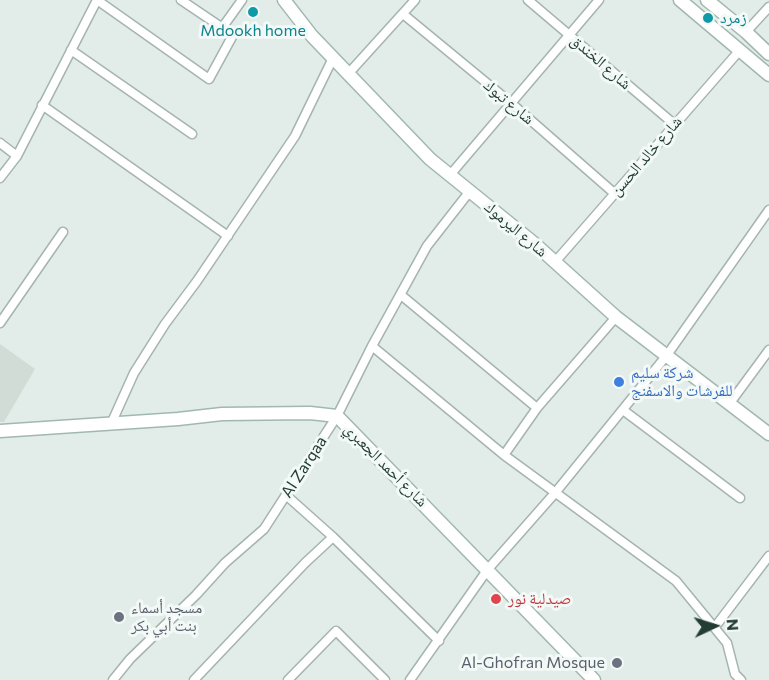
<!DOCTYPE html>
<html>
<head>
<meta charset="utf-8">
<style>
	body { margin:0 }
	#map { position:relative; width:769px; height:680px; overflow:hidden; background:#e2ece8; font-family:Commissioner,sans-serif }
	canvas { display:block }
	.north { position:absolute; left:685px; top:596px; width:60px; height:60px; -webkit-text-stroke:4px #f3f9f6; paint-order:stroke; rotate:86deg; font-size:16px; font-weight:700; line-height:24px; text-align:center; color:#233d35 }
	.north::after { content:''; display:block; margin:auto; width:21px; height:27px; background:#233d35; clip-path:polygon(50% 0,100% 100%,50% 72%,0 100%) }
</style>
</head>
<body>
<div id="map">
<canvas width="769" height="680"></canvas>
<div class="north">N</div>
</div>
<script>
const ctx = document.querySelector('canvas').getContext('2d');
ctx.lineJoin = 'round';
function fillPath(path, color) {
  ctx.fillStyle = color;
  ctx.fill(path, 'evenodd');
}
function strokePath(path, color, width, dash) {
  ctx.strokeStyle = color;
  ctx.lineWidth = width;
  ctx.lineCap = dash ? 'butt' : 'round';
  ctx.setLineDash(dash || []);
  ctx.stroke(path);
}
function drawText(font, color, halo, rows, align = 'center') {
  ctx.font = font + ' Commissioner,"Noto Naskh Arabic",sans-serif';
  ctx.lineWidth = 6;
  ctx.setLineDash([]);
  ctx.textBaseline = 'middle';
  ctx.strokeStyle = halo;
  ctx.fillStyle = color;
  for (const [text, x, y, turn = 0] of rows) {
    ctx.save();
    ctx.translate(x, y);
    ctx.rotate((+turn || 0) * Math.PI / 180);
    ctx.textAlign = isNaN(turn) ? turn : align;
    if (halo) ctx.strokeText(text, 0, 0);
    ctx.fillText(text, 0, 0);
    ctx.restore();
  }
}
fillPath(new Path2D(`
	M0 344 35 369 4 422H0Z`), '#d1dcd7');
const street = new Path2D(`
	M97 0 209 79 233 35 181 0
	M528 0 674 124
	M403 14 511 103 614 193
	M222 28 242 0
	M746 32 769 7
	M71 50 192 134
	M348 74 415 0
	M42 105 228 236
	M0 143 17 156
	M450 175 599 0
	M0 178 17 156 97 0
	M555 262 740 50
	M401 295 537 408
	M0 323 63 232
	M372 346 504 455 676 581 727 643 735 674 741 680
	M730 403 769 350
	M623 410 740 498
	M111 424 134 373 165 324 197 281 295 136 333 58
	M504 455 537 408 616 317
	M287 496 333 537 439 641
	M715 627 769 556
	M113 680 130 659 196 595 225 563 264 529 337 416 372 346 427 246 470 191
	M194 680 305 563 333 537
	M288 680 336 631 385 680
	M410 680 488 569 555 493 667 355 769 210`);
const secondary = new Path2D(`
	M284 0 312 36 430 159 535 244 616 317 769 434
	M680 0 769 75
	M707 0 746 32 769 54
	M0 431 178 419 222 414 310 413 337 416 594 680`);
strokePath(street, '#a5b4af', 11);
strokePath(secondary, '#a1b8af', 15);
strokePath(street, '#fff', 8);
strokePath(secondary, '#fff', 12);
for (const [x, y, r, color] of [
	[253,12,6,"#0f9aa8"],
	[708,18,6,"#0f9aa8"],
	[619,382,6,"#3f7fe0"],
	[496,599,6,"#e0444e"],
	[119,617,6,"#6b7280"],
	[617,663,6,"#6b7280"]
]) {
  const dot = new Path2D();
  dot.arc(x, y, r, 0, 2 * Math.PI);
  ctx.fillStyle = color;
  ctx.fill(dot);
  strokePath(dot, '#f3f9f6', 2);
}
drawText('16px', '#0d838f', '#f3f9f6', [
	["زمرد",720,18],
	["Mdookh home",253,31,"center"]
], 'left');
drawText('16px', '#233d35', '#f3f9f6', [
	["شارع الخندق",601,62,41],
	["شارع تبوك",509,102,40],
	["شارع خالد الحسن",646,156,-49],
	["شارع اليرموك",516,229,40],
	["شارع أحمد الجعبري",386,465,45],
	["Al Zarqaa",304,467,-57]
]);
drawText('16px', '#366cbe', '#f3f9f6', [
	["شركة سليم",631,373],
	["للفرشات والاسفنج",631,391]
], 'left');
drawText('16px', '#be3a42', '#f3f9f6', [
	["صيدلية نور",508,599]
], 'left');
drawText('16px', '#5b616d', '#f3f9f6', [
	["مسجد أسماء",131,608],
	["بنت أبي بكر",131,626],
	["Al-Ghofran Mosque",605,663,"right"]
], 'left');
</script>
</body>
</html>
